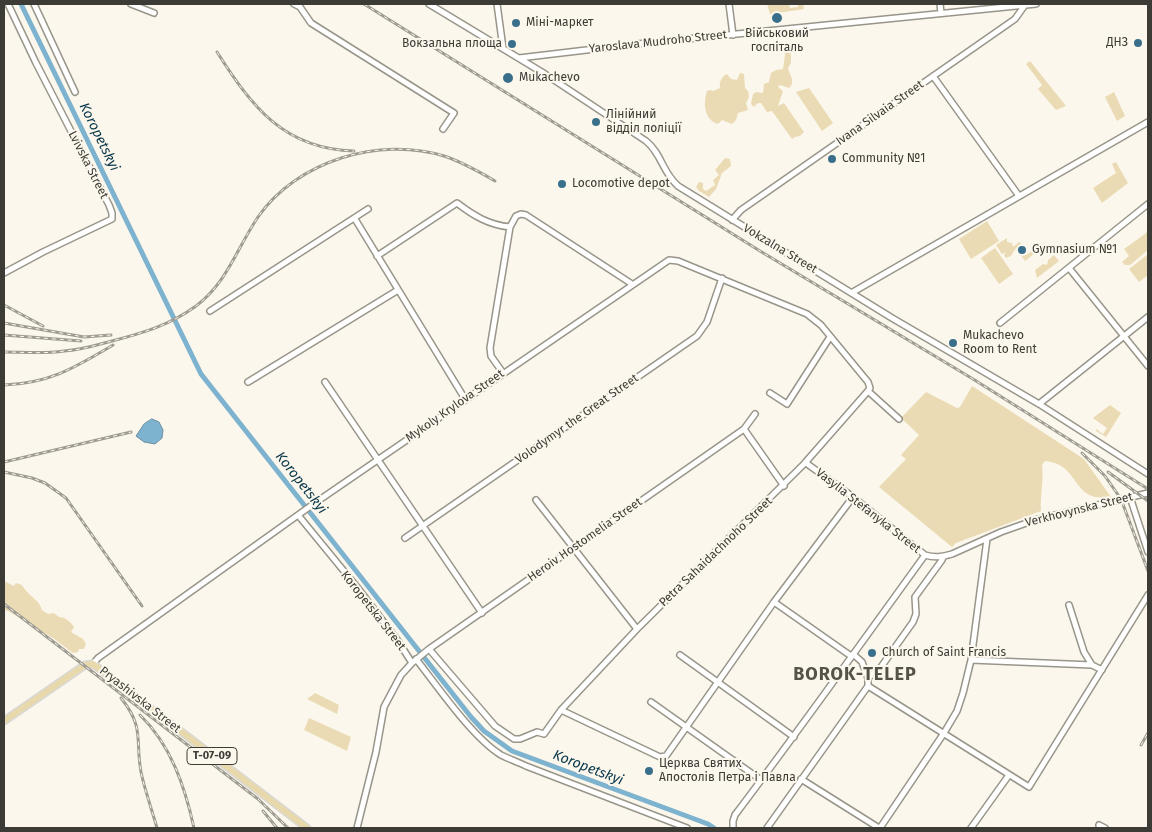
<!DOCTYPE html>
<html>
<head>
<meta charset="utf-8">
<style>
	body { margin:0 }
	#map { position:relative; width:1152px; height:832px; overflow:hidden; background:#fcf7ec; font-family:"Fira Sans",sans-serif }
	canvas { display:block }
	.frame { position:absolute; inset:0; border:5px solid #3c3b36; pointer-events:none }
</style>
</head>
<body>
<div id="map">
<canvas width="1152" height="832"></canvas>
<div class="frame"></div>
</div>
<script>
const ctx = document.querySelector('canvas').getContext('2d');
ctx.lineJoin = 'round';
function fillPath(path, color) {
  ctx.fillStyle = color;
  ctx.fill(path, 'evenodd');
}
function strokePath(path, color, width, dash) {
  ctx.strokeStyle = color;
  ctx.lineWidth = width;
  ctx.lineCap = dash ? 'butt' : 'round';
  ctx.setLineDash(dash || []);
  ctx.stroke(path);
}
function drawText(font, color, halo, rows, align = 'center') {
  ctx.font = font + ' "Fira Sans",sans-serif';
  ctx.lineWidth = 4;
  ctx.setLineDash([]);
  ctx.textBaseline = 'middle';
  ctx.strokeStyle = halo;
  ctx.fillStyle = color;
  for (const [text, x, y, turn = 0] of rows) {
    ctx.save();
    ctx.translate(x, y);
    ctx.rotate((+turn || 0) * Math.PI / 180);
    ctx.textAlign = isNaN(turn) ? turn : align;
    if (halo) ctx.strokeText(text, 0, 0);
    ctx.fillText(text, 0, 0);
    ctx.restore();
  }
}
fillPath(new Path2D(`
	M767 4H789L790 8 798 7V4H803L804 9 770 14Z
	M786 49H790C791 51 791 61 791 63L788 68C790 76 796 82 789 88L780 85 778 87 783 91 778 106 784 103 804 132 800 136 795 137 792 139 772 111 767 112 761 103H758L754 107 751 104 753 94 756 92 763 93 764 84 769 82 771 73 776 70 783 69 785 55 784 50Z
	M1030 61 1066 106 1056 110 1038 89 1042 85 1026 64Z
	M740 73 744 74 745 88 748 91 749 97 746 103 748 110 738 113 736 120 732 124 722 120 718 124C704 120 703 103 707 91L710 90 713 91 720 88C719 82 722 76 727 74L731 79 737 80Z
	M809 88 833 123 822 131 796 92Z
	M1114 92 1125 116 1117 121 1105 97Z
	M725 158 730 159 731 166 722 173 716 189 709 197 699 191 696 187 699 182 703 183V189L706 191 715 185 713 180 719 175 715 170Z
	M1116 162 1128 183 1102 203 1093 188 1116 173 1112 164Z
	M987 221 999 241 971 259 959 239Z
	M1147 231 1148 250 1130 265H1125L1122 262 1129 256 1124 249 1145 234Z
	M1007 238V242L1012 243 1013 247 1019 242 1021 243 1020 245 1026 255 1037 248 1039 250 1025 261 1016 248 1011 256 1006 258 1004 255 1006 252 1002 254 996 245Z
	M995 248 1013 274 999 284 981 258Z
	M1148 254V275L1139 282 1129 269Z
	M1054 255 1059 261 1037 278 1035 270 1043 264 1047 265 1048 260Z
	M972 386 1084 459 1111 497C1106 497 1100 498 1095 497 1073 492 1075 463 1045 461L1042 465C1044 481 1040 495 1041 511L956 543 952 547 879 487 906 459 901 455 919 435 901 418 926 392 957 408 960 407Z
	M1110 405 1121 413 1106 437 1096 431V429L1103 434 1107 428 1093 418Z
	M4 581 14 586 16 583 22 585C27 595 39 599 42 610L48 614 54 613 59 617C65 617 71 622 74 627L71 632 83 639 86 644 84 649H79L78 652 73 653 53 638 8 611 4 610Z
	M315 693 339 705 337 714 307 699Z
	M309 718 351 737 347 751 304 730Z`), '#eadbb4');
const water = new Path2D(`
	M152 419 159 422 163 430 162 438 155 444 144 442 136 436 144 424Z`);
fillPath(water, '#7eb3cf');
strokePath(water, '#6a8fa1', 1);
strokePath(new Path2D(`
	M21 4 201 374 471 717 484 731 512 751 708 824 714 828`), '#7eb3cf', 5);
const minor = new Path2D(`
	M34 4 75 92
	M131 4 154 13
	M294 4 300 7 311 23 454 113 443 129
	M429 4 545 74 646 141C662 154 662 172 678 186L892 318 1039 404 1148 474
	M497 4 503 48
	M729 4 733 35
	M940 4 941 13
	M519 58 637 44 1036 4
	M933 76 1019 196
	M355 219 465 399
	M732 220 741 210 1015 19 1025 5
	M377 256 457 203C474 216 489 225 510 227
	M1069 268 1148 366
	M4 273 43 252 112 219V213L109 205 36 63 8 4
	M853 292 1148 122
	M210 311 368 209
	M1000 323 1148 204
	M503 373 491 356 490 348 510 227 516 216 521 214 526 215 632 284
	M248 382 398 290
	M325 382 482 613
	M868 391 899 419
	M770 393 787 404 830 337
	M1039 404 1148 317
	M744 429 784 486
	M806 463 853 497 925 555C935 558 942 557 952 554L1001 532 1035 520 1148 493
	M1130 497 1148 552
	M536 500 637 629
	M298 515 357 587 398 641 412 663 401 675 384 707 376 752 357 828
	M405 538 697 336 707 322 722 278
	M987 539 971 660 1092 665 1102 670
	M774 602 851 656
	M1069 605 1084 652 1092 665
	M429 649 495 726 514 739H520L537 732 544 734 561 710 637 629 804 464 868 391
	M853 654 862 662 868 678
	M680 655 794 737
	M416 659C438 687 472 737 501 755 509 759 518 762 526 766L687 828
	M412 663 429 649 744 429 755 414
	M93 664 98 658 312 505 669 260 678 261 807 314 821 325 868 382 870 388 868 391
	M868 686 1029 787 1148 595
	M651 702 761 780
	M561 710 660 757 666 756 774 602 853 497
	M801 779 879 828
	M1099 825 1105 828
	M733 828V821L735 815C800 729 862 642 925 555
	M767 828 868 686V678L881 667 913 622 916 614 915 597 942 560 943 557
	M880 828 944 733 957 711 963 693 971 660
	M971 828 1009 775`);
const major = new Path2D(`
	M4 721 85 665 93 664 307 828`);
strokePath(minor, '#98958a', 8);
strokePath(major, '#d8d8d7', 9);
strokePath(minor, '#fff', 5);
strokePath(major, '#e8d9ad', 6);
const rail = new Path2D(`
	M364 4 760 251 973 379 1148 489
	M217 52C252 107 284 149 354 151
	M4 305 43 326
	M4 323 84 337 111 335
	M4 335 81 341
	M4 352C24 352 44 354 64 351 81 350 97 345 112 341 143 333 170 325 196 306 227 283 237 248 258 217 297 161 379 136 444 156 462 162 478 171 495 181
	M4 385C50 383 74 368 113 345
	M1082 453 1105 476 1121 499 1148 571
	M4 462 131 432
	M4 472 32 478 45 483 66 498 142 606
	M1108 472 1148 501
	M4 604 258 799 288 828
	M121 698C145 728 135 739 141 772 145 791 152 810 157 828
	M140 715C171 745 185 787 194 828
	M1141 745 1148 733
	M263 811 277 828`);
strokePath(rail, '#9e9b93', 3);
strokePath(rail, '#fcf7ec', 1, [4]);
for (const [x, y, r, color] of [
	[777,18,6,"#396f8b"],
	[516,23,5,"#396f8b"],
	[1138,43,5,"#396f8b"],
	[512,44,5,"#396f8b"],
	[508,78,6,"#396f8b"],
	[596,122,5,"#396f8b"],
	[832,159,5,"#396f8b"],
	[562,184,5,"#396f8b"],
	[1022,250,5,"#396f8b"],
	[953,343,5,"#396f8b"],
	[872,653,5,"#396f8b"],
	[649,771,5,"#396f8b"]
]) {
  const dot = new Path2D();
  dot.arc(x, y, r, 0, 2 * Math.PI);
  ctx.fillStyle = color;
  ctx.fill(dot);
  strokePath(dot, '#fcf7ec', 2);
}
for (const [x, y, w] of [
	[212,756,50]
]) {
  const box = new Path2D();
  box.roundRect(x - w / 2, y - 8.5, w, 17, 4);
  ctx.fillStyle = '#fcf7ec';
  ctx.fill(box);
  strokePath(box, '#3c3b36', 1);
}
drawText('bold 11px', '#3c3b36', null, [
	["Т-07-09",212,756]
]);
drawText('12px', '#3c3b36', '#fcf7ec', [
	["Міні-маркет",526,23],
	["Військовий",777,34,"center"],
	["госпіталь",777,48,"center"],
	["ДНЗ",1128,43,"right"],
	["Вокзальна площа",502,44,"right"],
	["Mukachevo",519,78],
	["Лінійний",606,115],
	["відділ поліції",606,129],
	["Community №1",842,159],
	["Locomotive depot",572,184],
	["Gymnasium №1",1032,250],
	["Mukachevo",963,336],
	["Room to Rent",963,350],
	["Church of Saint Francis",882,653],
	["Церква Святих",659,764],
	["Апостолів Петра і Павла",659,778]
], 'left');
drawText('12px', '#3c3b36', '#fcf7ec', [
	["Yaroslava Mudroho Street",658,42,-6],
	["Ivana Silvaia Street",880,113,-35],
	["Lvivska Street",88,165,63],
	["Vokzalna Street",780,249,31],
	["Mykoly Krylova Street",455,406,-35],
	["Volodymyr the Great Street",577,419,-35],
	["Verkhovynska Street",1079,510,-14],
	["Vasylia Stefanyka Street",868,511,38],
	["Heroiv Hostomelia Street",585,540,-35],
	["Petra Sahaidachnoho Street",716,552,-44],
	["Koropetska Street",373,611,52],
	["Pryashivska Street",140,700,38]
]);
drawText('italic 14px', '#08374b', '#fcf7ec', [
	["Koropetskyi",99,137,64],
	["Koropetskyi",301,483,52],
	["Koropetskyi",588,768,21]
]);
ctx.letterSpacing = '1px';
drawText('bold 18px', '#555249', '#fcf7ec', [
	["BOROK-TELEP",855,675]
]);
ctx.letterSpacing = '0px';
</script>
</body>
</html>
